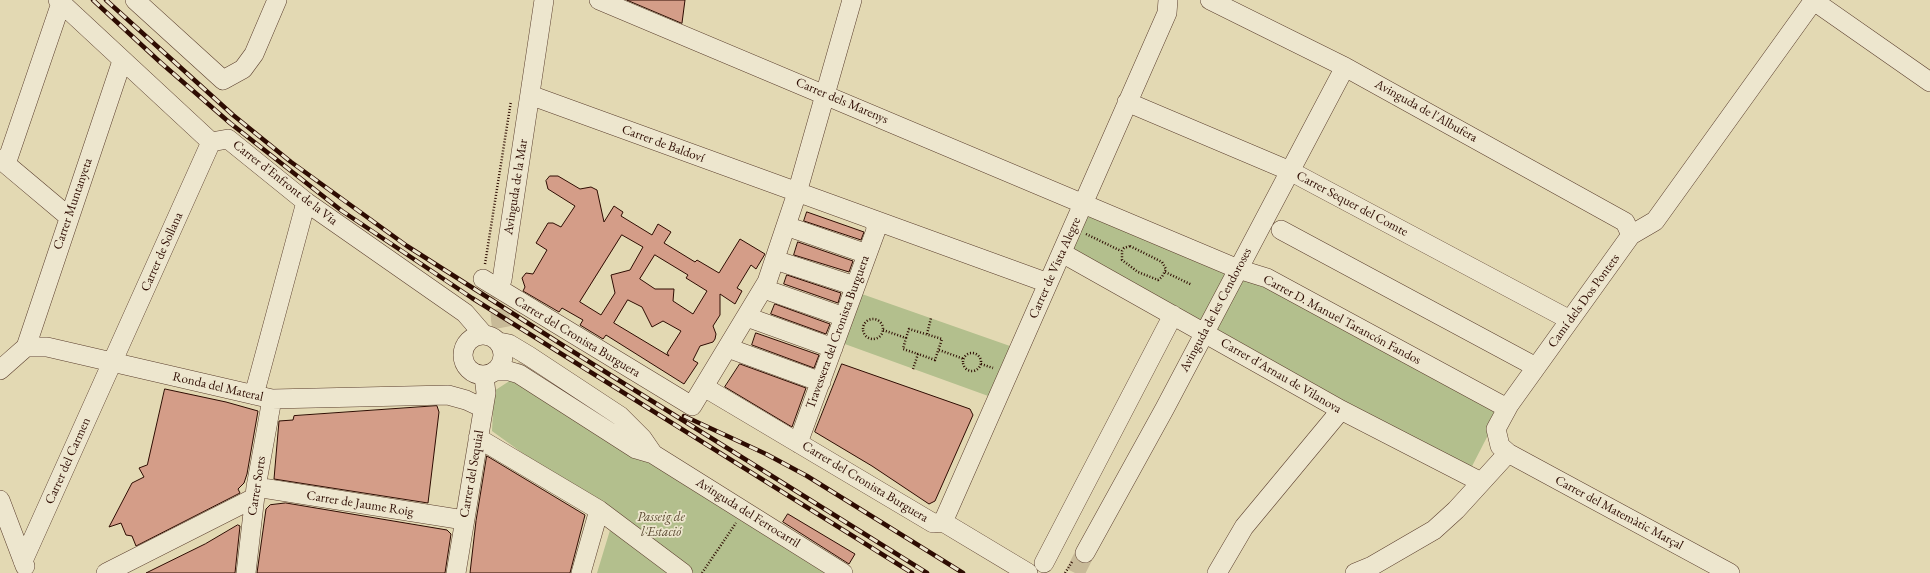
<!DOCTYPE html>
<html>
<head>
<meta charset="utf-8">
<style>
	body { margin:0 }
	canvas { display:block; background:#e3d9b3 }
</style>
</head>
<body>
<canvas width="1930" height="573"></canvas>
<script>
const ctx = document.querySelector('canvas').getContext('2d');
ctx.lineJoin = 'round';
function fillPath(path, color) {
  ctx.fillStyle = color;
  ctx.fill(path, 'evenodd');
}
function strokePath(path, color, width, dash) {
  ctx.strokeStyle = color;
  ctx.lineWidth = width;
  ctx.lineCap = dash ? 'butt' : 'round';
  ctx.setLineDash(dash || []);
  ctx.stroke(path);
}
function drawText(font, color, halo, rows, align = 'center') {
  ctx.font = font + ' "EB Garamond",serif';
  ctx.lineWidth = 3.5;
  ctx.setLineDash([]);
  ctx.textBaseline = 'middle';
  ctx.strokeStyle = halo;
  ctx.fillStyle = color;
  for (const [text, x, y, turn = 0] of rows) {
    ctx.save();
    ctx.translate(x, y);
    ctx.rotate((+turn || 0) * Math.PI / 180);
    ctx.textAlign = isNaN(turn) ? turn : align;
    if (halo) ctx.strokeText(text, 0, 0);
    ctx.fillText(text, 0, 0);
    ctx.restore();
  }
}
fillPath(new Path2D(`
	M1085 208 1232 270 1202 328 1067 251Z
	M1240 274 1502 408 1469 472 1209 331Z
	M859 293 1010 346 991 397 842 343Z
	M511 380 528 385 828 573H597L614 517 586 499 492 431 494 391Z`), '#b3bf8d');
const building = new Path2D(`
	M627 0H685L682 23Z
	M550 176H558L580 189 591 187 597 190 604 222 614 206 623 212 621 216 652 235 658 224 671 232 664 243 695 262 697 260 719 273 740 239 765 254 756 269 751 265 737 288 742 291 735 304 720 294V315L713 326 716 334 715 339 713 342 700 346 693 360 698 363 684 384 606 335 603 339 580 325 583 320 562 308 559 312 523 291 525 287 522 278 526 273 533 274 547 250 536 243 548 223H553L561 227 575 206 548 189 546 181ZM622 235 643 247 630 270 611 275 615 293 601 315 580 302ZM655 255 688 275 686 278 707 291 693 314 673 301 674 289H655L640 279ZM628 300 642 307 652 327 663 321 681 331 667 353 669 356 614 323Z
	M807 212 864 232 861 240 804 221Z
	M798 242 853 261 849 272 794 255Z
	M787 275 841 293 838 303 784 284Z
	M775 304 830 324 826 334 771 314Z
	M756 333 819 355 814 368 752 345Z
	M740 364 806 388 792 427 725 387Z
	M842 364 970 409 973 415 935 501 929 504 872 466 815 432Z
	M165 389 226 402 258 411 247 474 244 483 238 489 240 493 136 546 132 536 126 535 121 523 109 527 132 483 144 477 139 468 147 465Z
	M437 406 439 412 428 503 274 479 279 421 293 420 294 416Z
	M487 456 585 515 570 573H470L476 521Z
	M286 503 447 530 451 534 445 573H257L266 509 270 505Z
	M788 514 855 554 849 564 783 522Z
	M238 525 240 526 235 573H146L205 544Z`);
fillPath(building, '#d49d88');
strokePath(building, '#2e0c02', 1);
strokePath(new Path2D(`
	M502 280C498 306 498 335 514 357 519 364 530 368 537 373
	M1075 573 1085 553`), '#c8ba98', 19, [19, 10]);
const minor = new Path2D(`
	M58 0 211 142 228 139 306 202 465 313 484 335
	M135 0 223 80 243 69 254 54 277 0
	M599 0 1238 269 1267 278 1507 408
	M1210 0 1345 67 1625 222 1631 235
	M1814 1 1930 82
	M530 95 1048 283
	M1127 102 1290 171 1570 320
	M0 159 69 217
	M6 164 61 3
	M786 226 867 254
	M1281 230 1536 367
	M1062 253 1341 410 1481 482
	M775 260 855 286
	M483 279 692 406 767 282 797 193 852 0
	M502 280 544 0
	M764 289 844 317
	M747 317 833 348
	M463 355a20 20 0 1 1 40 0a20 20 0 1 1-40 0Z
	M499 342 509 344 529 356 620 416 642 438 653 454
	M26 347 122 61
	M728 348 821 382
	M0 370 26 347H47L272 399 448 395 466 400 483 408
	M496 371H509L519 374 636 449 653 454 843 573
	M704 387 933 523 943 522 1028 573
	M254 395 306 202
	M478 438 599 510 683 573
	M798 443 876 230 875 221
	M256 487 464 520
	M0 500 25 566
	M943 522 1167 13 1168 0
	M1085 553 1165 408 1345 67
	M23 561 211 142
	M1044 563 1173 315
	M106 573 254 498
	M246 573 256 487 272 399
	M456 573 486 393 484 376
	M581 573 599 510
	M1217 573 1244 527 1341 410
	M1355 573 1372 566 1434 530 1456 510 1508 453
	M1730 573 1508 453 1500 446 1496 429 1509 405 1631 235 1655 221 1814 0`);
strokePath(minor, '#5b3f2e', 20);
strokePath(new Path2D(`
	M1086 234 1121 251
	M1130 246 1162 262 1166 269 1162 277 1158 280 1138 272 1122 260V251L1124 248Z
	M485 264 511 101
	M1165 272 1192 285
	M863 329a10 10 0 1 1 20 0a10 10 0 1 1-20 0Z
	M883 330 906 338 903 349 918 354
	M927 334 931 318
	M906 338 909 329 942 339 935 360 918 354 913 369
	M939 350 964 359
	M963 362a9 9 0 1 1 18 0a9 9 0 1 1-18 0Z
	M981 364 993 368
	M702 573 736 523
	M1065 573 1072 562`), '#2e0c02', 2.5, [1, 2]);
strokePath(minor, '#ede6ce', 19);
const rail = new Path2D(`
	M93 0 160 62 230 123 342 211 472 298 912 573
	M106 0 233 115 291 162 407 246 564 346 927 573
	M684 416 766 454 807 476 963 573`);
strokePath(rail, '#2e0c02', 4.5);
strokePath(rail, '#ede6ce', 3, [9]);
drawText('13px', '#2e0c02', '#ede6ce', [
	["Carrer dels Marenys",842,101,23],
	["Avinguda de l'Albufera",1426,111,29],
	["Carrer de Baldoví",663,144,20],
	["Carrer d'Enfront de la Via",285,183,38],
	["Avinguda de la Mar",516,187,-81],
	["Carrer Muntanyeta",73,204,-71],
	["Carrer Sequer del Comte",1352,204,28],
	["Carrer de Sollana",162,252,-66],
	["Carrer de Vista Alegre",1055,268,-66],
	["Camí dels Dos Pontets",1584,301,-54],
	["Avinguda de les Cendoroses",1216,310,-62],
	["Carrer D. Manuel Tarancón Fandos",1342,320,28],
	["Travessera del Cronista Burguera",838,332,-70],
	["Carrer del Cronista Burguera",577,337,31],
	["Carrer d'Arnau de Vilanova",1281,376,30],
	["Ronda del Materal",218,387,13],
	["Carrer del Carmen",68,461,-66],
	["Carrer del Sequial",472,474,-80],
	["Carrer del Cronista Burguera",865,482,31],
	["Carrer Sorts",257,486,-81],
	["Carrer de Jaume Roig",360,504,9],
	["Avinguda del Ferrocarril",748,513,32],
	["Carrer del Matemàtic Marçal",1619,513,28]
]);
drawText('italic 13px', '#5d4b33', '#ede6ce', [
	["Passeig de",661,517],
	["l'Estació",661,532]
]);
</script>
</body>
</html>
